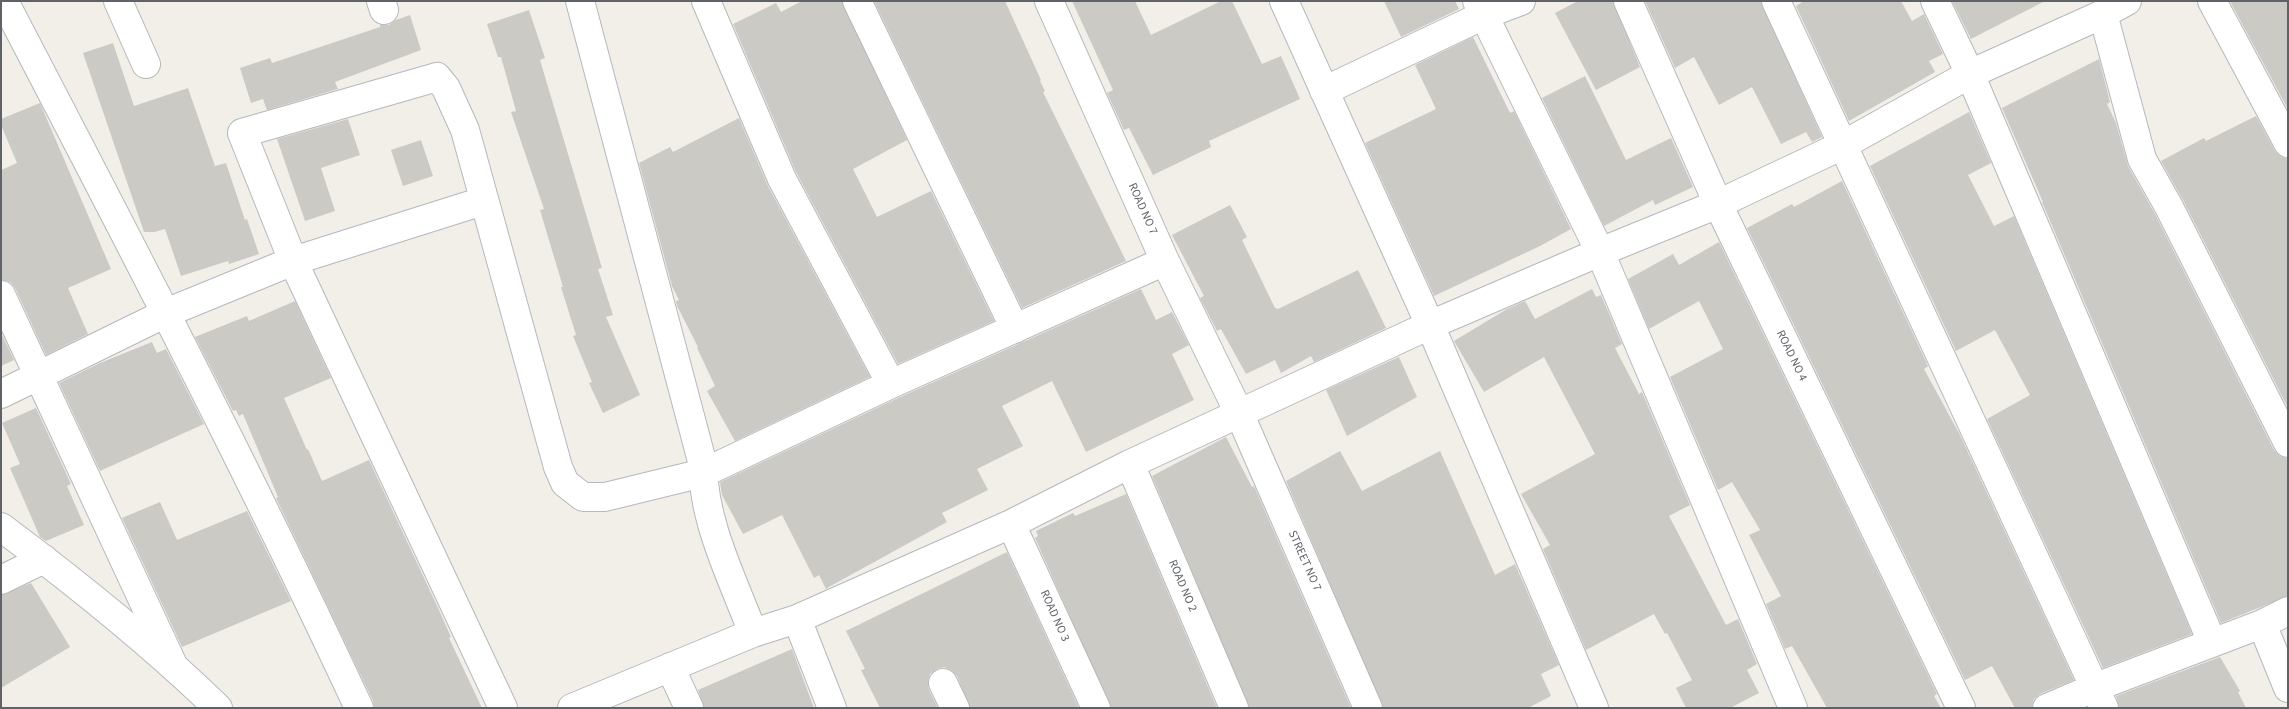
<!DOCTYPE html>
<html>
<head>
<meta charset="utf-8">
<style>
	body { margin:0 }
	#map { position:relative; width:2289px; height:709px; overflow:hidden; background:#f1efe8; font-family:"Source Sans 3",sans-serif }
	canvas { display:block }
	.frame { position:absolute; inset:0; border:2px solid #5f6368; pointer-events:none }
</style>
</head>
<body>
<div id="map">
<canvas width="2289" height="709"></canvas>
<div class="frame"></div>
</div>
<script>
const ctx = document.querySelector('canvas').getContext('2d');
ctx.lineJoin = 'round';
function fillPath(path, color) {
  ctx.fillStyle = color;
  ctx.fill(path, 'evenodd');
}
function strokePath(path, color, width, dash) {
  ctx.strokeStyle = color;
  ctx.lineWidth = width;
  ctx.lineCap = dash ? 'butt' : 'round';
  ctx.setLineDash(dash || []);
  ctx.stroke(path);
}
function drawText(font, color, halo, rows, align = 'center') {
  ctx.font = font + ' "Source Sans 3",sans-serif';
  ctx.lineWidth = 4.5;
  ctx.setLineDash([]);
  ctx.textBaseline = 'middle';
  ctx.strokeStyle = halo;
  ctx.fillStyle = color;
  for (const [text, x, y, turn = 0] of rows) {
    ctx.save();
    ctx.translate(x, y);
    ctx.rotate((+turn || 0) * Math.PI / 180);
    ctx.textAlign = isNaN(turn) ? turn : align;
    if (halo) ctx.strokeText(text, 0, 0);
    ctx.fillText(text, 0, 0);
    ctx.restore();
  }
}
fillPath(new Path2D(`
	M802 1H842L907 140 853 169 877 217 931 191 994 321 898 364 796 172 733 24 776 3 781 12Z
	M874 1H1005L1041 80 1040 81 1045 91 1043 92 1126 261 1022 308Z
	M1072 1H1135L1151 35 1221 1H1232L1262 64 1281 56 1300 99 1209 141 1211 147 1153 175 1129 128 1124 130 1107 93 1113 90Z
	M1384 1H1455L1459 9 1401 37Z
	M1578 1H1613L1640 67 1596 90 1555 13Z
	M1645 1H1761L1822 137 1812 142 1806 132 1781 144 1752 87 1719 105 1694 57 1675 68Z
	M1804 1H1901L1912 21 1924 14 1943 54 1929 61 1935 72 1849 121 1796 6Z
	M1952 1H2045L1971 39Z
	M2230 1H2288V109L2248 35Z
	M529 10 545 58 540 60 602 268 598 269 613 315 606 317 640 395 603 413 589 383 592 382 573 336 576 335 561 287H563L540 210 544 209 511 112 516 111 501 57H498L487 24Z
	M410 15 421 50 335 82 338 89 267 110 263 99 251 103 240 68 270 58 272 63 380 27V25H389L396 20Z
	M1473 37 1510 113 1514 111 1571 229 1540 246 1434 296 1365 143 1436 109 1415 65Z
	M113 43 134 106 188 88 215 166 226 163 245 220 247 219 259 254 229 264 228 261 181 276 165 229 155 232H144L83 53Z
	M2099 59 2110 102 2107 104 2116 123 2128 166 2155 214 2274 450 2280 456 2288 459V596L2221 623 2042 202H2043L2002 108Z
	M1585 76 1626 160 1671 138 1693 187 1655 205 1653 200 1604 226 1542 98Z
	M40 103 111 269 68 288 88 334 46 355 15 288 10 282 1 280V170L17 163 1 125V119Z
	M1969 112 1991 163 1968 175 1994 226 2014 216 2192 634 2103 668 1987 419 2030 395 1995 330 1956 351 1870 166Z
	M2256 116 2275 151 2280 156 2288 159V408L2183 200 2161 161 2204 138 2206 141Z
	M739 118 768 186 870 377 735 441 707 391 715 386 697 348 698 347 677 306 676 301 679 300 672 286 639 163 670 147 673 152Z
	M348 119 360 155 321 168 335 211 305 221 277 139Z
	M421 140 433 176 403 186 391 150Z
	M1842 181 1928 366 1924 369 1960 435 2074 680 2040 694 2034 699 2032 708H2015L1992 666 1965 680 1747 228 1792 204 1794 207Z
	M1230 205 1247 237 1242 240 1275 308 1278 309 1358 270 1386 328 1314 362 1311 356 1281 373 1275 360 1246 374 1221 329 1217 331 1200 298 1204 296 1172 235Z
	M1719 242 1937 694 1934 696 1941 708H1827L1792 646 1785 649 1766 604 1781 596 1749 535 1760 530 1732 482 1718 490 1670 377 1723 349 1699 301 1649 329 1628 279 1673 254 1679 265Z
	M1141 289 1156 320 1172 312 1189 345 1172 354 1194 400 1086 452 1052 381 1002 406 1023 446 977 469 988 490 942 513 947 522 827 588 826 589 819 575 814 578 782 515 743 534 722 495 720 482 898 398Z
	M1592 289 1596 297 1601 295 1622 344 1615 348 1639 394 1642 392 1690 505 1669 516 1726 625 1738 619 1757 664 1747 670 1759 693 1730 708H1686L1676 688 1692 680 1667 633 1665 634 1654 614 1586 650 1543 549 1550 545 1521 494 1595 454 1544 357 1484 392 1454 341 1507 309 1525 301 1535 319Z
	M295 301 331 378 284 398 307 450 308 449 322 481 369 460 439 610 451 637 449 638 482 708H374L373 701 276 498 278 497 243 414 239 416 236 410 233 411 195 337 247 316 249 321Z
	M1 333 14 360 1 366Z
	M152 342 157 353 166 349 204 424 100 471 59 383 100 363Z
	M1399 357 1417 397 1347 436 1326 390Z
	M36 408 71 484 67 486 84 525 46 541 40 537 10 468 20 464 2 423Z
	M1226 437 1252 487 1254 486 1351 708H1249L1152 476Z
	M1340 451 1362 491 1440 451 1495 575 1515 564 1559 665 1541 674 1551 696 1528 708H1383L1286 481Z
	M1126 494 1217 708H1111L1035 538 1038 536 1036 531 1073 513 1075 516Z
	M160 502 177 540 247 511 291 601 182 647 122 518Z
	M1007 552 1079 708H970L957 676 951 670 944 667 937 669 930 674 928 681 929 690 938 708H880L861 670 865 669 846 631Z
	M31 583 70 647 1 688V595Z
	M792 649 814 708H704L698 690Z
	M2220 657 2240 691 2238 692 2246 708H2119L2116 696Z`), '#cccac5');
const minor = new Path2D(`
	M4 1C126 235 248 469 359 708
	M118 1 146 64
	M381 1 384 10
	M580 1 703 465C703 522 733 580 753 633
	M706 1 782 179 891 384
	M857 1 1015 329
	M1049 1 1165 261 1240 415 1368 708
	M1284 1 1430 325 1594 708
	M1477 1 1600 252 1793 708
	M1628 1 1718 204 1961 708
	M1776 1 2104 708
	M1935 1 1970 74 2212 642
	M2212 1 2288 143
	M2103 14 2142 159 2169 207 2288 443
	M1324 91 1484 15 1521 1
	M1 295 173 665
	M1 394 166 313 293 261 483 201
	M1130 464 1234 708
	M1011 524 1096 708
	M1 527C76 583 151 643 218 708
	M1 580 44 559
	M797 619 832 708
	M2262 624 2288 688
	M670 667 689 708
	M943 683 955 708
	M503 708 293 261 242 133 437 77 446 88 465 130 558 467 565 483 583 497H605L703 473 891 384 1165 261
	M572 708 753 633 797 619 1011 524 1130 464 1430 325 1600 252 1718 204 1843 145 1970 74 2103 14 2127 1
	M2047 708 2096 687 2262 624 2288 611`);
strokePath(minor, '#b5b8bc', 30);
strokePath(minor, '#fff', 28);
drawText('12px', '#5f6368', '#fff', [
	["ROAD NO 7",1142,209,66],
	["ROAD NO 4",1791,356,64],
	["STREET NO 7",1304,561,66],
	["ROAD NO 2",1182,586,67],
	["ROAD NO 3",1054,616,66]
]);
</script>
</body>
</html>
